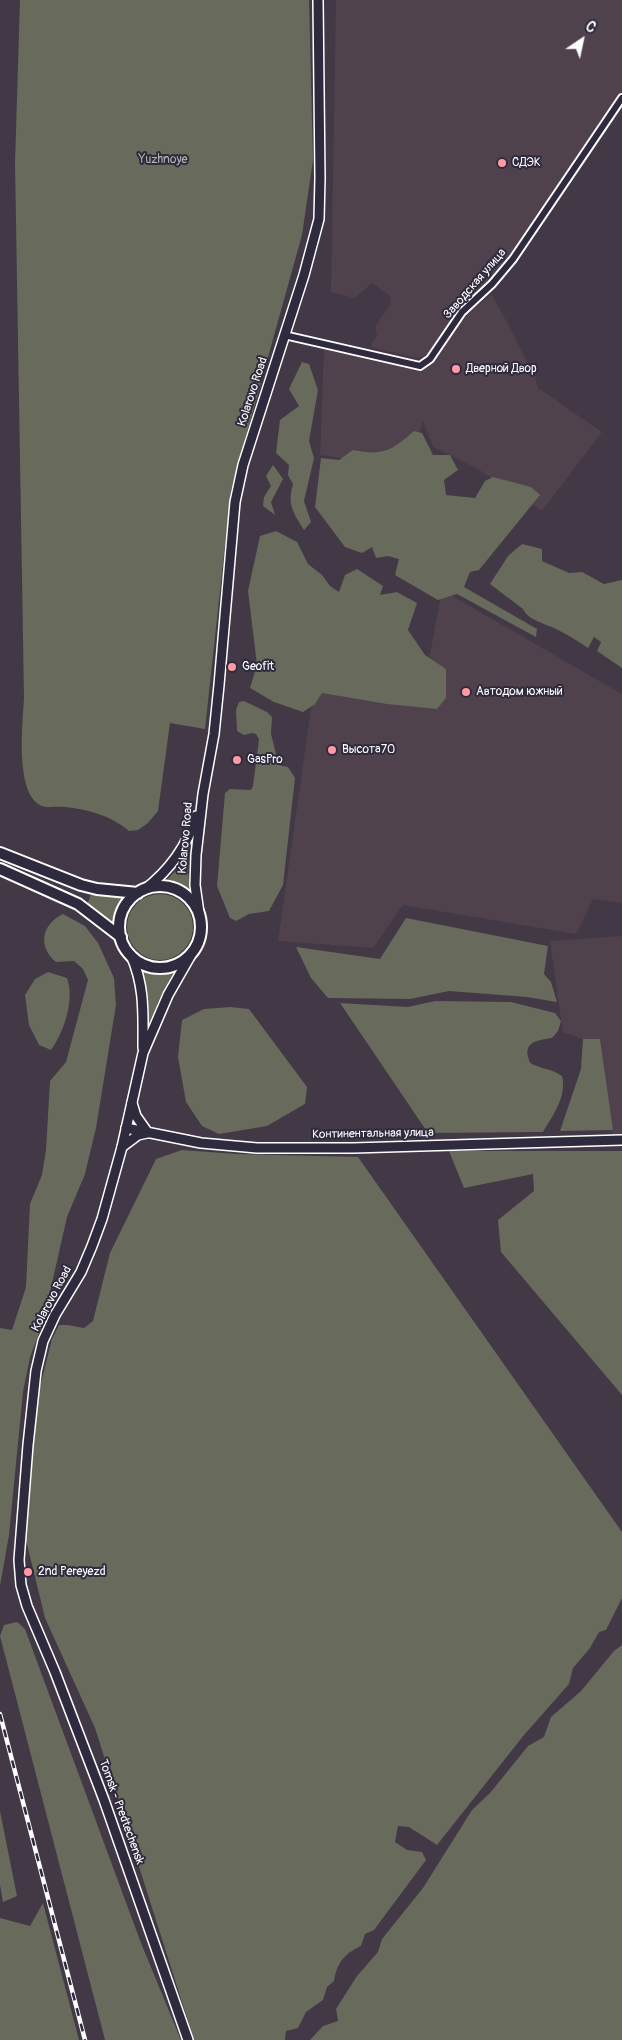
<!DOCTYPE html>
<html>
<head>
<meta charset="utf-8">
<style>
	body { margin:0 }
	#map { position:relative; width:622px; height:2040px; overflow:hidden; background:#423846; font-family:Pangolin,sans-serif }
	canvas { display:block }
	.north { position:absolute; left:557px; top:15px; width:50px; height:50px; -webkit-text-stroke:4px #2f2a3d; paint-order:stroke; rotate:34deg; font-size:14px; font-weight:700; line-height:20px; text-align:center; color:#fff }
	.north::after { content:''; display:block; margin:auto; width:18px; height:22px; background:#fff; clip-path:polygon(50% 0,100% 100%,50% 72%,0 100%) }
</style>
</head>
<body>
<div id="map">
<canvas width="622" height="2040"></canvas>
<div class="north">С</div>
</div>
<script>
const ctx = document.querySelector('canvas').getContext('2d');
ctx.lineJoin = 'round';
function fillPath(path, color) {
  ctx.fillStyle = color;
  ctx.fill(path, 'evenodd');
}
function strokePath(path, color, width, dash) {
  ctx.strokeStyle = color;
  ctx.lineWidth = width;
  ctx.lineCap = dash ? 'butt' : 'round';
  ctx.setLineDash(dash || []);
  ctx.stroke(path);
}
function drawText(font, color, halo, rows, align = 'center') {
  ctx.font = font + ' Pangolin,sans-serif';
  ctx.lineWidth = 4;
  ctx.setLineDash([]);
  ctx.textBaseline = 'middle';
  ctx.strokeStyle = halo;
  ctx.fillStyle = color;
  for (const [text, x, y, turn = 0] of rows) {
    ctx.save();
    ctx.translate(x, y);
    ctx.rotate((+turn || 0) * Math.PI / 180);
    ctx.textAlign = isNaN(turn) ? turn : align;
    if (halo) ctx.strokeText(text, 0, 0);
    ctx.fillText(text, 0, 0);
    ctx.restore();
  }
}
fillPath(new Path2D(`
	M336 0H622V91L511 256 477 294 466 300 429 355 417 358 370 347 377 335 375 327 391 303 390 296 372 283 355 298 331 292Z
	M492 294 535 376 538 388 602 432 542 511 476 468 433 447 423 421 409 462 364 461 320 455 324 349 408 368 424 369 467 315Z
	M442 590 622 694V903L593 899 576 934 403 905 373 948 278 941 314 687 420 706Z
	M622 936V1136H613L600 1039H583L563 1032 550 941Z`), '#4f424c');
fillPath(new Path2D(`
	M20 0H309L313 160 302 235 231 490 205 729 170 723 158 811 148 823 138 830 129 831C112 816 87 809 65 807 58 806 48 808 42 806 14 794 23 722 24 697L15 163Z
	M302 362 309 364 318 390 309 441 314 458 304 501 311 522 304 530C293 512 287 505 293 484L288 475 289 465 276 453 280 420 299 406 289 389Z
	M414 431 422 433 433 455H450L458 470 444 480 446 495 475 498 485 481 493 477 531 487 540 495 479 570 470 572 464 587 537 629 536 637 457 594 438 600 395 575 399 559 388 556 376 558 372 547 362 553 345 547 315 507 321 458 339 460 353 450C384 456 391 451 414 431Z
	M273 465 283 479 271 502 275 515 263 506 264 497 271 486 266 476Z
	M276 531 297 542 308 564 322 575 330 586 339 592 345 575 357 569 383 586 380 595 397 592 417 603 408 630 425 655 446 669V698L437 709 387 704 322 693 315 704 303 712 274 702 250 688 257 665 248 591 260 536Z
	M522 544 542 549V561L569 573 582 572 604 584 622 580V668L597 651 601 642 594 637 588 648C579 642 570 636 560 631 549 624 529 622 523 609L490 584 508 556Z
	M244 701 267 712 272 717 271 734 276 754 273 758C276 765 281 766 288 767L295 778 283 885 269 911 249 914 236 921 230 918 217 886 225 793 230 789 251 790 253 786 259 739 256 734 252 733 244 735 237 731 236 710 239 702Z
	M188 852H189L188 871 190 891 180 885 166 881 180 866Z
	M91 894 122 898 116 909 113 925 87 905Z
	M127 927a33 33 0 1 1 66 0a33 33 0 1 1-66 0Z
	M63 914 85 926 98 943 114 978 116 1005 96 1128 85 1174 67 1217 43 1323 30 1357 23 1392 9 1535 0 1586V1328L12 1330 26 1287 30 1204 42 1175 46 1150 50 1081 66 1062 88 980 83 969 74 961 56 962C37 946 42 924 63 914Z
	M406 918 548 946 544 974 551 982 557 1002 527 997 449 991 410 999 328 998 311 978 296 947 380 959Z
	M140 970 156 974 173 973 158 1002 146 1039Z
	M48 972 67 978C75 1000 64 1032 51 1050L39 1045 29 1025 25 995 35 979Z
	M435 1001 511 1002 555 1013 561 1021 558 1031 552 1038C540 1040 524 1041 528 1057 529 1060 529 1062 532 1064 541 1069 551 1068 562 1076 567 1097 553 1115 543 1132L428 1133 340 1003 408 1007Z
	M230 1007 249 1009 307 1087 305 1104 267 1126 219 1134 202 1126 186 1102 178 1057 182 1020 204 1009Z
	M583 1039H600L613 1130 560 1131 581 1069Z
	M182 1150 236 1154 358 1157 622 1532V1598L606 1630 599 1632 590 1648 573 1668 569 1684 524 1735 437 1845 409 1827 398 1826 395 1842 407 1850 422 1852 426 1860 374 1930 365 1934 361 1946C344 1954 337 1963 334 1981L327 1987 323 2000 306 2012 298 2028 286 2031 285 2040H194L95 1728 45 1618 26 1540 27 1507 39 1391 52 1339 59 1325H68L84 1328 93 1321 110 1253 156 1159Z
	M449 1151H622V1395L501 1252 498 1220 534 1191 533 1174 464 1188Z
	M17 1622 25 1629 141 1943 181 2040H105L0 1636 4 1625Z
	M622 1645V2040H310L323 2026 338 2021 336 2009 357 1976 378 1952 382 1939 423 1888 472 1810 490 1793 528 1746 544 1737 551 1717 581 1691 614 1651Z
	M0 1811 17 1896 3 1902 0 1885Z
	M43 1903 79 2040H0V1918L30 1926Z`), '#686a5b');
const minor = new Path2D(`
	M284 335 420 366 430 359 462 312 492 284 513 259 622 98`);
const tertiary = new Path2D(`
	M132 1103 136 1116 148 1133
	M126 1128 201 1143 257 1148H353L622 1140
	M122 1147 138 1135 147 1133`);
const secondary = new Path2D(`
	M144 890C170 870 187 847 196 816
	M199 913 195 885 196 855 203 794 214 734 219 685 235 502 243 465 304 275 319 219 320 178 318 0
	M131 955C145 987 143 1013 143 1048
	M188 2040 104 1800 55 1672 27 1606 21 1585 19 1560 28 1445 36 1371 43 1341 55 1315 81 1272 92 1246 102 1219 122 1147 143 1053 168 995 192 953`);
const primary = new Path2D(`
	M0 853 81 885 97 889 138 893
	M0 869 78 904 121 937
	M119 927a41 41 0 1 1 82 0a41 41 0 1 1-82 0Z`);
strokePath(minor, '#fff', 10);
strokePath(tertiary, '#fff', 12);
strokePath(secondary, '#fff', 12);
strokePath(primary, '#fff', 14);
strokePath(minor, '#2f2a3d', 6);
strokePath(tertiary, '#2f2a3d', 9);
strokePath(secondary, '#2f2a3d', 9);
strokePath(primary, '#2f2a3d', 10);
const rail = new Path2D(`
	M0 1714 85 2040`);
strokePath(rail, '#fff', 4.5);
strokePath(rail, '#2f2a3d', 2.5, [8]);
for (const [x, y, r, color] of [
	[502,163,5,"#ff9aa2"],
	[456,369,5,"#ff9aa2"],
	[232,667,5,"#ff9aa2"],
	[466,692,5,"#ff9aa2"],
	[332,750,5,"#ff9aa2"],
	[237,760,5,"#ff9aa2"],
	[28,1572,5,"#ff9aa2"]
]) {
  const dot = new Path2D();
  dot.arc(x, y, r, 0, 2 * Math.PI);
  ctx.fillStyle = color;
  ctx.fill(dot);
  strokePath(dot, '#2f2a3d', 2);
}
drawText('12px', '#b4b4ad', '#2f2a3d', [
	["Yuzhnoye",163,160]
]);
drawText('12px', '#fff', '#2f2a3d', [
	["СДЭК",512,163],
	["Дверной Двор",466,369],
	["Geofit",242,667],
	["Автодом южный",476,692],
	["Высота70",342,750],
	["GasPro",247,760],
	["2nd Pereyezd",38,1572]
], 'left');
drawText('12px', '#fff', '#2f2a3d', [
	["Заводская улица",475,284,-49],
	["Kolarovo Road",253,392,-72],
	["Kolarovo Road",186,838,-85],
	["Континентальная улица",373,1134,-1],
	["Kolarovo Road",52,1299,-62],
	["Tomsk - Predtechensk",121,1812,70]
]);
</script>
</body>
</html>
